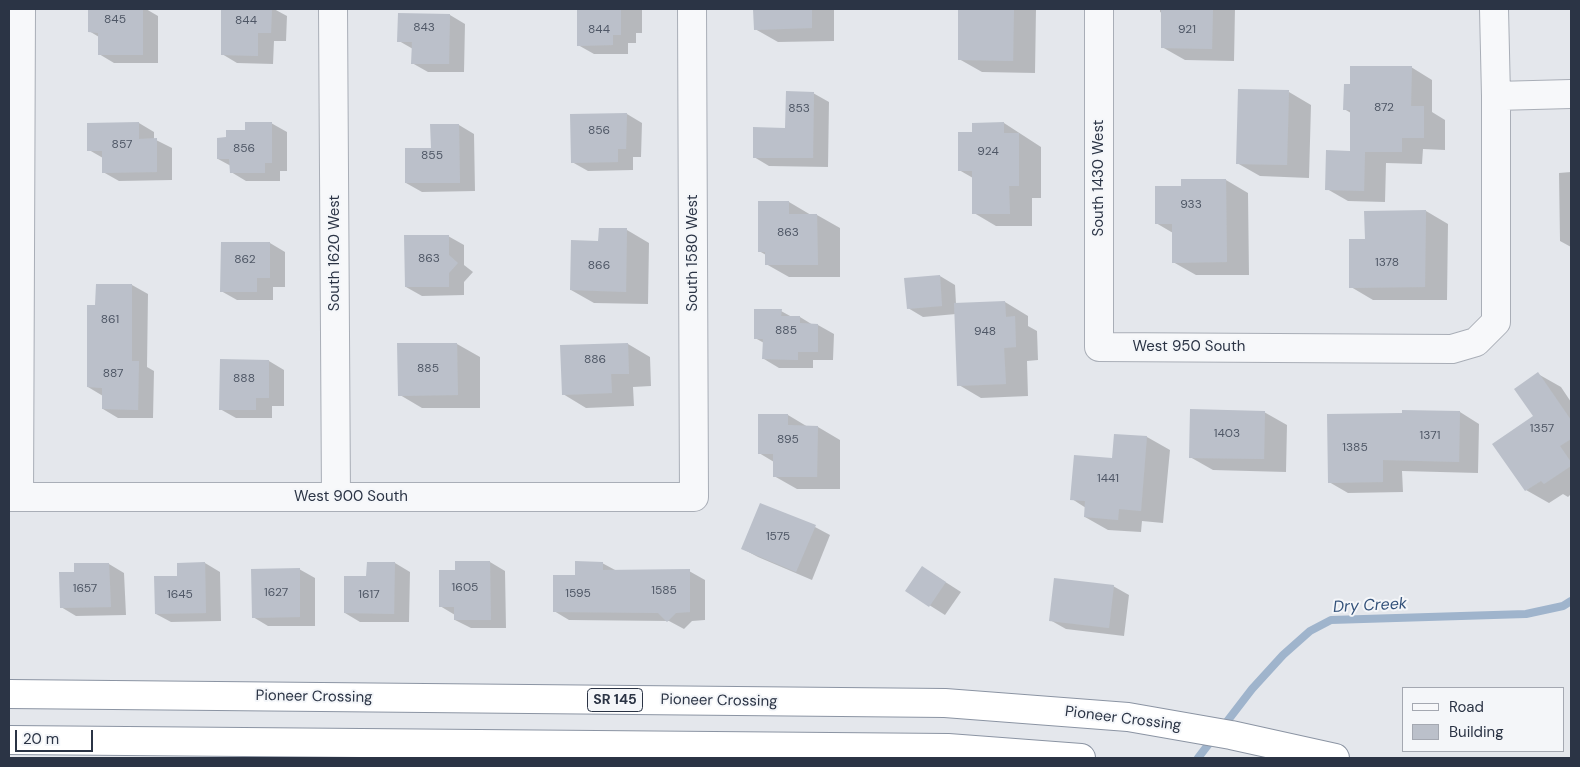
<!DOCTYPE html>
<html>
<head>
<meta charset="utf-8">
<style>
	body { margin:0 }
	#map { position:relative; width:1580px; height:767px; overflow:hidden; background:#e4e7ec; font-family:"DM Sans",sans-serif }
	canvas { display:block }
	.frame { position:absolute; inset:0; border:10px solid #2b3445; pointer-events:none }
	.legend { position:absolute; left:1402px; top:687px; width:162px; height:65px; box-sizing:border-box; background:#f4f6f9; border:1px solid #a4a8b1; margin:0; padding:6px 9px; list-style:none; font-size:15px; color:#2b3445 }
	.legend li { display:flex; align-items:center; gap:10px; height:25px }
	.legend b { width:25px; border:1px solid #a4a8b1 }
	.scale { position:absolute; left:15px; top:730px; width:78px; height:22px; box-sizing:border-box; border:2px solid #2b3445; border-top:0; padding-left:6px; font-size:15px; line-height:18px; white-space:nowrap; color:#2b3445; -webkit-text-stroke:4px #f4f6f9; paint-order:stroke }
</style>
</head>
<body>
<div id="map">
<canvas width="1580" height="767"></canvas>
<div class="frame"></div>
<ul class="legend">
<li><b style="height:6px;background:#f7f8fa"></b>Road</li>
<li><b style="height:14px;background:#bbc0ca"></b>Building</li>
</ul>
<div class="scale">20 m</div>
</div>
<script>
const ctx = document.querySelector('canvas').getContext('2d');
ctx.lineJoin = 'round';
function fillPath(path, color) {
  ctx.fillStyle = color;
  ctx.fill(path, 'evenodd');
}
function strokePath(path, color, width, dash) {
  ctx.strokeStyle = color;
  ctx.lineWidth = width;
  ctx.lineCap = dash ? 'butt' : 'round';
  ctx.setLineDash(dash || []);
  ctx.stroke(path);
}
function drawText(font, color, halo, rows, align = 'center') {
  ctx.font = font + ' "DM Sans",sans-serif';
  ctx.lineWidth = 4;
  ctx.setLineDash([]);
  ctx.textBaseline = 'middle';
  ctx.strokeStyle = halo;
  ctx.fillStyle = color;
  for (const [text, x, y, turn = 0] of rows) {
    ctx.save();
    ctx.translate(x, y);
    ctx.rotate((+turn || 0) * Math.PI / 180);
    ctx.textAlign = isNaN(turn) ? turn : align;
    if (halo) ctx.strokeText(text, 0, 0);
    ctx.fillText(text, 0, 0);
    ctx.restore();
  }
}
fillPath(new Path2D(`
	M89 9H146L158 16V63H114L99 54V37L89 31Z
	M222 9H274L287 16 286 41H274L273 64 237 63 222 54Z
	M578 9H642V33H636V43H628V54H594L578 45Z
	M755 9H834V41L778 42 755 29Z
	M960 9H1036L1035 73 982 72 959 59Z
	M1160 9H1235L1234 61 1185 60 1162 47V13L1160 12Z
	M450 15 465 24 464 72H428L412 63 413 49 399 41Z
	M1411 67 1432 80V112L1445 120V150L1423 149 1422 164 1386 163 1385 202 1348 201 1327 189 1351 152V113L1344 109Z
	M1289 92 1311 105 1309 178 1260 176 1237 163Z
	M813 93 829 102 828 167 769 166 754 157 786 130Z
	M627 114 642 123 641 157H633V170L588 171 572 162Z
	M139 123 154 132V139L172 148V180L119 181 103 172V158L89 150Z
	M271 123 287 132V171H280V181H246L231 172V166L218 159 246 131Z
	M1004 123 1041 147V198H1032V226H996L974 213 973 178 959 170 974 133V124Z
	M459 125 474 134 475 191 422 192 406 183 432 149Z
	M1571 172V247L1560 241 1559 173Z
	M1226 180 1248 193 1249 275H1196L1173 262V233L1156 223 1183 187Z
	M789 202 811 215H817L840 228V277H789L766 264V255L759 251Z
	M1426 211 1448 224 1447 300H1373L1351 287Z
	M627 230 649 243 648 304 594 303 571 290 600 242Z
	M448 236 464 245V265L473 272 464 282V295L422 296 406 287Z
	M270 243 285 252V287H273V300H237L221 291Z
	M940 276 955 285 956 304 1005 302 1028 316V326L1037 331 1038 360 1027 361 1028 396 981 398 959 385 956 314 923 317 908 308Z
	M97 285H132L148 294 147 367 154 371 153 418H118L103 409V396L88 387 96 306Z
	M781 311 792 317H800L813 325H818L834 334 833 360H813V368H779L764 359V343L755 338Z
	M457 344 480 357V408H422L400 395Z
	M628 344 650 357 651 386 633 387 634 406 586 408 563 394Z
	M221 361H269L284 370V406H272V418H236L220 409Z
	M1538 374 1561 387 1571 402V494L1568 497 1563 494 1549 503 1526 490 1494 444 1535 416Z
	M1264 412 1287 425 1286 472 1213 470 1190 457Z
	M1460 412 1479 424 1478 473 1402 471 1403 492 1348 493 1329 482Z
	M788 415 808 427H818L840 440V489H797L774 476V462L759 453Z
	M1115 435 1147 437 1170 450 1163 523 1142 521 1141 532 1108 530 1085 517 1086 508 1072 499 1113 460Z
	M815 527 830 535 812 580 758 557 743 549Z
	M490 562 505 571 506 628H471L455 620V615L440 606 457 572Z
	M205 563 220 572 221 621 171 622 156 614Z
	M368 563H395L410 572 409 622H360L345 613 368 578Z
	M602 563 617 571H689L705 580V620L692 621 684 629 669 621 569 620 554 611 577 577Z
	M109 564 124 573 126 615 76 616 61 607 76 573 75 565Z
	M922 567 961 592 945 615 907 591Z
	M299 569 315 578V626H268L253 617Z
	M1113 586 1129 595 1124 636 1066 629 1050 620Z`), '#0003');
strokePath(new Path2D(`
	M1222 728 1252 689 1283 655 1310 631 1331 620 1526 614 1563 606 1571 601
	M1198 758 1214 737`), '#9fb4cc', 8);
fillPath(new Path2D(`
	M88 9H143V55H98V33L88 32Z
	M221 9H272L271 33H258V56L221 55Z
	M577 9H621V35H613V45L577 46Z
	M753 9H812V28L754 30Z
	M958 9H1014L1013 61 958 60Z
	M1161 9H1213L1212 49 1161 48Z
	M398 13 450 14 449 64H411L412 42H397Z
	M1350 66H1412L1411 106H1424V138H1402V152H1365L1364 191 1325 190 1326 150 1350 151V110H1343L1344 84H1350Z
	M1238 89 1289 90 1287 165 1236 164Z
	M786 91 814 92 813 158H753V127L785 128Z
	M627 113 626 149H618V162L571 163 570 114Z
	M139 122V139L157 138V172L102 173V151H87V123Z
	M245 122H272V163H265V173H230L229 159H217V138L226 137V130H245Z
	M1004 122V133H1019V186H1009L1010 214H972V171H958V132H972V123Z
	M430 124H459L460 183H405V148H431Z
	M1181 179H1226L1227 262 1172 263V224H1155V186H1181Z
	M758 201H789V214H817L818 265H765V252H758Z
	M1426 210 1425 287 1349 288V239H1365L1364 211Z
	M599 228H627L626 292 570 290 571 240 598 241Z
	M404 235H449V255L458 263 449 273V287H405Z
	M221 242H270V278H257V292H220Z
	M940 275 942 306 907 309 904 278Z
	M96 284H132V361H139L138 410 102 409V388L87 387V305H95Z
	M1005 301 1006 317 1015 316 1016 347 1004 348 1006 384 957 386 954 303Z
	M754 309H782L781 316H800V323L818 324V352H798V360L762 359 763 339H754Z
	M397 343H457L458 395 398 396Z
	M628 343 629 374H611L612 393 562 395 560 345Z
	M220 359 269 360V398H256V410H219Z
	M1538 372 1571 420V439L1560 446 1571 462V466L1544 484 1541 481 1525 491 1492 444 1533 416 1514 389Z
	M1190 409 1265 411 1264 459 1189 458Z
	M1402 410 1460 411 1459 462 1383 460V482L1328 483 1327 414 1402 413Z
	M758 414H788V425L818 426 817 477H773V454H758Z
	M1114 434 1147 436 1141 511 1119 509 1118 520 1084 517 1085 501 1070 500 1074 455 1112 458Z
	M760 503 816 525 796 572 741 549Z
	M455 561H490L491 620H454V607H439V570H455Z
	M575 561 603 562V570L690 569V612L676 613 667 622 658 613 553 612V575H575Z
	M205 562 206 613 155 614 154 576H177V563Z
	M367 562H395L394 614 344 613V576H366Z
	M74 563H109L111 607 60 608 59 572H74Z
	M922 566 946 582 929 607 905 591Z
	M300 568V617L252 618 251 569Z
	M1054 578 1114 585 1109 628 1049 621Z`), '#bbc0ca');
const minor = new Path2D(`
	M333 9 336 497
	M1099 9V347L1452 349 1476 342 1496 322V96L1494 9
	M1496 96 1571 94
	M9 497H694L692 9
	M19 497 21 9`);
const highway = new Path2D(`
	M9 694 945 703 1128 717 1231 735 1335 758
	M9 740 948 748 1081 758`);
strokePath(minor, '#a9aeb7', 30);
strokePath(highway, '#8b94a3', 30);
strokePath(minor, '#f7f8fa', 28);
strokePath(highway, '#fff', 28);
drawText('12px', '#4f5766', null, [
	["845",115,20],
	["844",246,21],
	["843",424,28],
	["844",599,30],
	["921",1187,30],
	["872",1384,108],
	["853",799,109],
	["856",599,131],
	["857",122,145],
	["856",244,149],
	["924",988,152],
	["855",432,156],
	["933",1191,205],
	["863",788,233],
	["863",429,259],
	["862",245,260],
	["1378",1387,263],
	["866",599,266],
	["861",110,320],
	["885",786,331],
	["948",985,332],
	["886",595,360],
	["885",428,369],
	["887",113,374],
	["888",244,379],
	["1357",1542,429],
	["1403",1227,434],
	["1371",1430,436],
	["895",788,440],
	["1385",1355,448],
	["1441",1108,479],
	["1575",778,537],
	["1605",465,588],
	["1657",85,589],
	["1585",664,591],
	["1627",276,593],
	["1595",578,594],
	["1645",180,595],
	["1617",369,595]
]);
for (const [x, y, w] of [
	[615,700,55]
]) {
  const box = new Path2D();
  box.roundRect(x - w / 2, y - 11.5, w, 23, 4);
  ctx.fillStyle = '#f4f6f9';
  ctx.fill(box);
  strokePath(box, '#2b3445', 1);
}
drawText('bold 14px', '#2b3445', null, [
	["SR 145",615,700]
]);
drawText('15px', '#2b3445', '#f4f6f9', [
	["South 1430 West",1099,178,-90],
	["South 1620 West",335,253,-90],
	["South 1580 West",693,253,-90],
	["West 950 South",1189,347],
	["West 900 South",351,497],
	["Pioneer Crossing",314,697,1],
	["Pioneer Crossing",719,701,1],
	["Pioneer Crossing",1123,719,7]
]);
drawText('italic 16px', '#34527a', '#f4f6f9', [
	["Dry Creek",1370,606,-3]
]);
</script>
</body>
</html>
